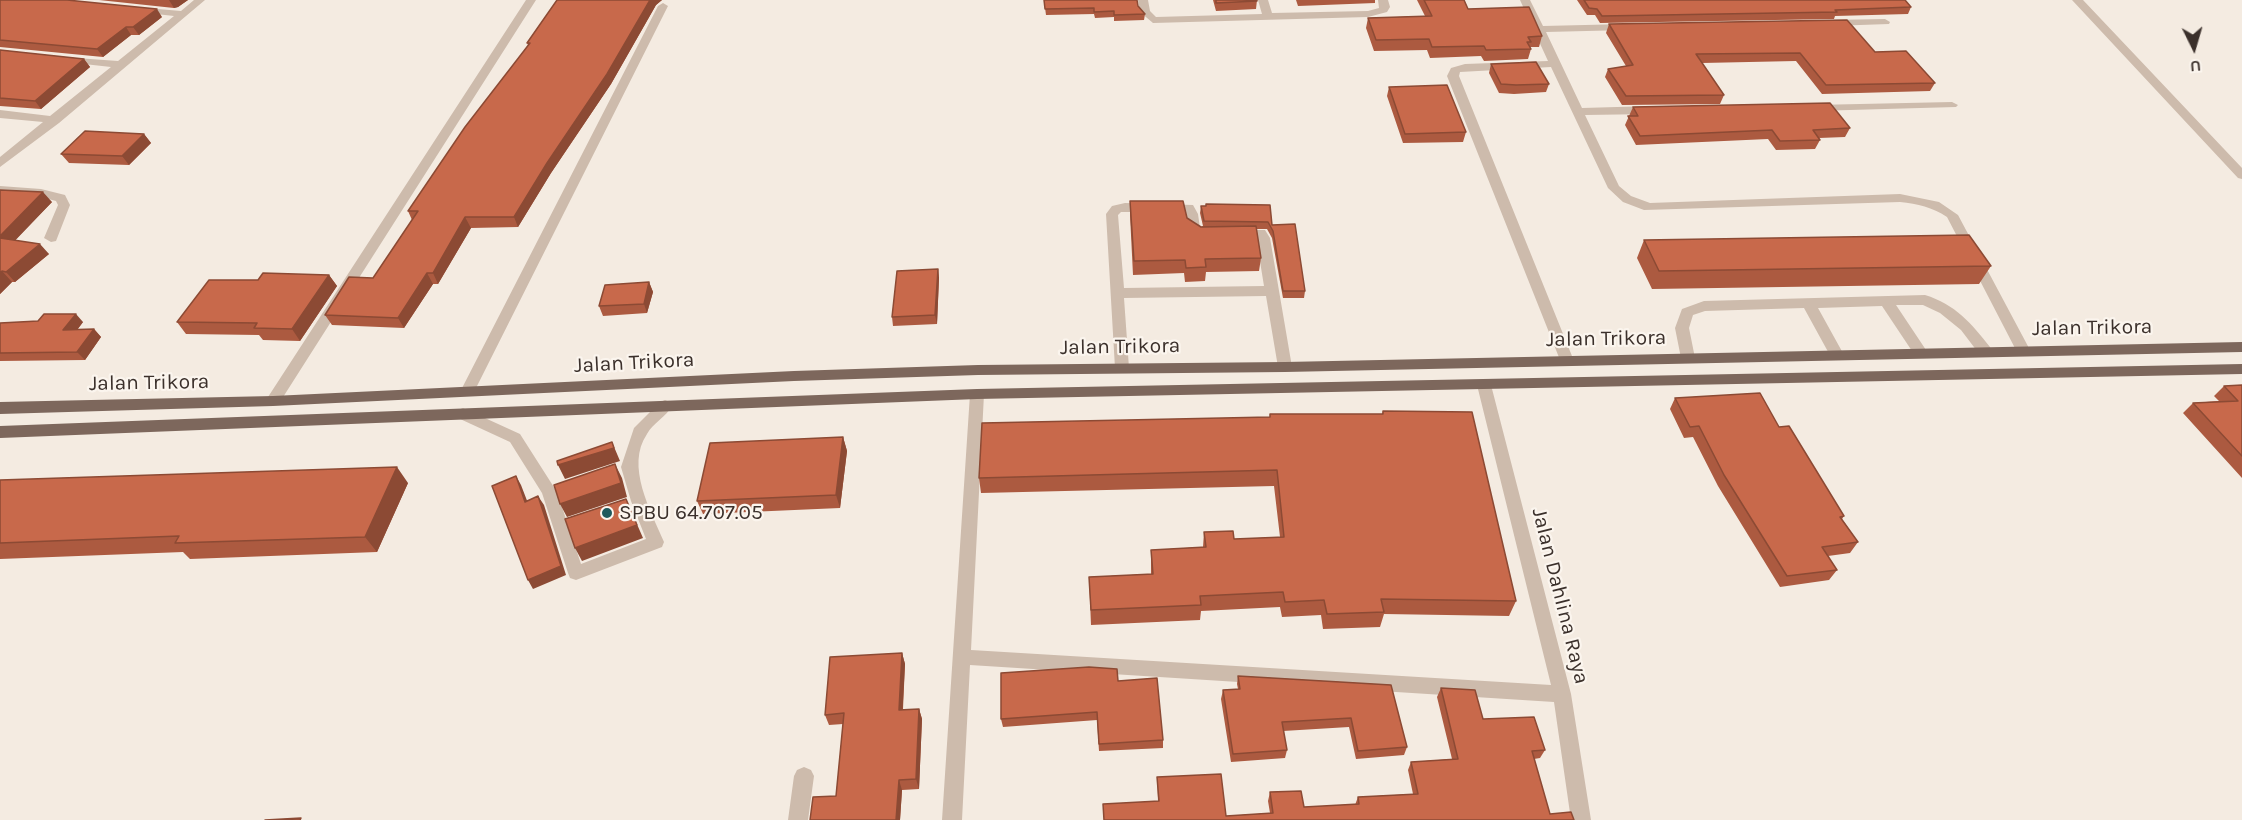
<!DOCTYPE html>
<html>
<head>
<meta charset="utf-8">
<style>
	body { margin:0 }
	#map { position:relative; width:2242px; height:820px; overflow:hidden; background:#f4ebe1; font-family:Karla,sans-serif }
	canvas { display:block }
	.north { position:absolute; left:2164px; top:18px; width:60px; height:60px; -webkit-text-stroke:4px #fbf5ee; paint-order:stroke; rotate:175deg; font-size:16px; font-weight:700; line-height:24px; text-align:center; color:#3b302b }
	.north::after { content:''; display:block; margin:auto; width:21px; height:27px; background:#3b302b; clip-path:polygon(50% 0,100% 100%,50% 72%,0 100%) }
</style>
</head>
<body>
<div id="map">
<canvas width="2242" height="820"></canvas>
<div class="north">U</div>
</div>
<script>
const ctx = document.querySelector('canvas').getContext('2d');
ctx.lineJoin = 'round';
function fillPath(path, color) {
  ctx.fillStyle = color;
  ctx.fill(path, 'evenodd');
}
function strokePath(path, color, width, dash) {
  ctx.strokeStyle = color;
  ctx.lineWidth = width;
  ctx.lineCap = dash ? 'butt' : 'round';
  ctx.setLineDash(dash || []);
  ctx.stroke(path);
}
function drawText(font, color, halo, rows, align = 'center') {
  ctx.font = font + ' Karla,sans-serif';
  ctx.lineWidth = 4.5;
  ctx.setLineDash([]);
  ctx.textBaseline = 'middle';
  ctx.strokeStyle = halo;
  ctx.fillStyle = color;
  for (const [text, x, y, turn = 0] of rows) {
    ctx.save();
    ctx.translate(x, y);
    ctx.rotate((+turn || 0) * Math.PI / 180);
    ctx.textAlign = isNaN(turn) ? turn : align;
    if (halo) ctx.strokeText(text, 0, 0);
    ctx.fillText(text, 0, 0);
    ctx.restore();
  }
}
fillPath(new Path2D(`
	M194 0H205L59 123 0 167V157L43 122 0 118V110L50 116 111 67 66 62 60 59 62 57 118 61 174 16 138 12 133 9 134 7 181 11Z
	M526 0H536L278 405H268L266 401 268 397Z
	M1138 0H1148L1150 11 1156 17 1262 14 1258 0H1268L1272 13 1368 11 1379 8 1378 0H1388L1390 7 1387 12 1368 17 1153 23 1140 12Z
	M1520 0H1530L1543 26 1627 24 1632 27 1627 30 1546 32 1582 108 1652 106 1658 110 1652 114 1585 115 1619 186 1631 196 1650 203 1900 194 1939 202 1958 215 2030 350 2028 354H2018L1947 217C1932 207 1918 204 1900 202L1644 210 1623 202 1608 188 1551 67 1460 72 1459 76 1574 361 1572 365H1562L1447 76 1451 68 1465 64 1548 61Z
	M2072 0H2083L2242 168V179L2238 178Z
	M663 3 668 6 474 392 472 396H462L460 392 658 6Z
	M1885 19 1890 22 1889 24 1831 26 1826 23 1831 20Z
	M1952 102 1958 105 1956 107 1814 111 1808 108 1814 105Z
	M0 186 41 189 65 195 70 205 56 241 51 242 44 238 58 205 56 201 41 197 0 194Z
	M1125 203 1193 205 1198 214 1200 228 1212 235 1205 239 1189 233 1184 212H1121L1118 215 1124 288 1264 286 1256 237 1238 238 1231 234 1238 230H1265L1270 238 1292 367 1290 371H1280L1278 367 1266 296 1124 298 1129 368 1127 372H1117L1115 368 1106 214 1112 206Z
	M1925 295C1955 304 1972 324 1990 347L1992 351 1990 355H1980L1961 330 1940 313 1923 305H1896L1928 353 1921 358 1916 357 1882 306 1818 308 1844 355 1837 360 1832 359 1804 308 1705 311 1693 315 1689 328 1695 358 1688 363 1681 358 1675 328 1682 309 1704 301Z
	M1484 380 1491 385 1571 694 1591 820H1571L1554 702 970 665 962 820H942L970 394 972 390H982L984 394 971 650 1551 685 1477 385Z
	M665 400 670 402 672 406C666 417 653 423 647 434 625 466 651 511 664 542L662 547 576 580 570 578 568 573 542 493 510 442 458 418 455 414 458 410 463 408 520 434 557 492 581 564 646 539 631 501 621 467 634 428 660 402Z
	M804 767 811 770 814 776 808 820H788L794 776 797 770Z`), '#cdbbac');
fillPath(new Path2D(`
	M2242 342V352L1285 372 978 375 794 381 273 406 0 414V402L273 396 794 371 978 365 1285 362Z
	M2242 364V374L977 399 0 438V426L977 389Z`), '#7d675c');
fillPath(new Path2D(`
	M0 0 162 17 139 35H131L103 57 0 47Z
	M99 0H188L178 7 174 8Z
	M557 0H662L656 5 611 84 551 173 518 227 471 228 438 284H433L404 328 332 325 325 315 373 278 412 220 408 211 528 45 527 43Z
	M1044 0 1138 6 1145 14 1144 20 1114 21V17L1095 18 1094 14 1046 15Z
	M1213 0H1257L1256 9 1216 11Z
	M1296 0H1375V3L1298 6Z
	M1417 0H1464L1468 9 1542 36 1539 47H1530L1531 49 1528 59 1484 61 1481 56 1430 58 1427 50 1374 51 1366 28 1368 18 1425 16Z
	M1577 0H1905L1911 7 1908 14 1835 16 1834 19 1600 23 1595 15H1587Z
	M1609 24 1875 52 1935 83 1930 91 1822 94 1796 61 1702 63 1724 95 1720 104 1622 105 1605 77 1608 69 1626 66 1606 33Z
	M0 50 84 59 90 67 41 109 0 106Z
	M1491 64 1549 84 1546 92 1514 94 1499 93 1489 73Z
	M1389 87 1466 132 1463 142 1403 143 1387 96Z
	M1633 107 1850 128 1845 137 1819 138 1820 140 1815 149 1776 150 1768 139 1636 145 1625 125Z
	M144 134 151 143 129 165 69 163 61 154Z
	M0 190 52 202 15 240 49 254 15 282H12L0 294Z
	M1130 201 1187 218 1201 227 1203 226 1200 213 1201 206 1270 205 1272 225 1305 291 1304 298H1283L1272 238 1267 229H1256L1261 258 1259 271 1206 272 1205 281 1185 282 1184 273 1133 275 1130 215Z
	M1644 240 1991 266 1979 284 1652 289 1637 258Z
	M938 269 939 278 937 324 893 326 892 317Z
	M329 275 337 286 300 341 263 340 259 335 186 334 177 322 258 280Z
	M649 282 653 292 647 313 603 316 599 306Z
	M83 322 77 330 94 329 101 337 85 360 0 361V323Z
	M2242 385V478L2183 413 2193 403 2219 401 2214 396 2224 386Z
	M1675 398 1779 427 1844 516 1842 519 1858 542 1850 553 1828 556 1837 570 1829 580 1780 587 1718 486 1693 437 1684 438 1670 409Z
	M1383 411 1516 601 1509 616 1384 614 1380 627 1323 629 1321 615 1282 617 1280 607 1201 611 1200 620 1091 625 1089 577 1151 574V550L1203 547 1204 532 1234 539 1280 537 1274 486 981 493 979 478 1270 417V414H1382Z
	M843 437 847 451 840 508 703 514 697 501Z
	M0 480 408 483 377 552 190 559 183 552 0 559Z
	M902 653 905 664 903 709H919L922 719 919 789 902 790 900 820H810L836 796 843 724 829 725 825 715Z
	M1238 676 1391 685 1407 747 1404 755 1356 759 1349 727 1283 731 1287 750 1285 758 1231 762 1221 699 1223 690 1238 689 1237 684Z
	M1118 681 1163 740V748L1099 751 1097 720 1003 727 1001 719Z
	M1441 688 1483 719 1545 750 1540 758 1534 759 1550 814 1104 820 1158 801 1157 777 1226 816 1270 813 1268 801 1270 792 1304 807 1355 805 1358 797 1413 794 1408 770 1411 762 1452 759 1437 697Z`), '#ac5a40');
fillPath(new Path2D(`
	M169 0H188L178 7 174 8Z
	M650 0H662L656 5 611 84 551 173 518 227 514 217 547 163Z
	M157 9 162 17 139 35 133 27Z
	M126 27 131 35 103 57 97 49Z
	M84 59 90 67 41 109 35 101Z
	M144 134 151 143 129 165 122 156Z
	M43 192 52 202 8 248 0 239V236Z
	M465 217 471 228 438 284 433 273Z
	M40 244 49 254 15 282 6 272Z
	M938 269 939 278 937 324 935 315Z
	M2 271 12 282 0 294V273Z
	M427 273 433 284 404 328 398 318Z
	M329 275 337 286 300 341 292 329Z
	M649 282 653 292 647 313 644 304Z
	M76 314 83 322 71 338 63 330Z
	M94 329 101 337 85 360 77 352Z
	M843 437 847 451 840 508 836 495Z
	M612 442 620 461 565 479 558 465Z
	M615 464 622 478 627 497 567 517 560 504Z
	M397 467 408 483 377 552 365 537Z
	M516 476 521 485 531 511 525 502Z
	M538 496 544 505 566 575 533 589 528 580Z
	M626 499 643 538 582 561 575 548Z
	M902 653 905 664 902 720 899 710Z
	M919 709 922 719 919 789 916 779Z
	M899 780 902 790 900 820H896Z`), '#8c4a34');
const building = new Path2D(`
	M0 0H67L157 9 133 27H126L97 49 0 40Z
	M557 0H650L607 74 547 163 514 217H465L433 273H427L398 318 325 315 349 277 373 278 418 211H408L465 127 530 43H527Z
	M1044 0H1137L1138 6 1145 14 1114 15V11L1094 12V8L1045 9Z
	M1216 0H1257V1L1216 3Z
	M1424 0H1464L1468 9 1529 7 1542 36 1528 37 1531 42H1527L1531 49 1486 50 1484 46 1432 47 1429 39 1376 40 1368 18 1432 16Z
	M1584 0H1905L1911 7 1835 10 1837 12 1602 16 1597 9 1589 8Z
	M1847 20 1875 52 1906 51 1935 83 1826 85 1800 53 1696 54 1724 95 1626 96 1608 69 1633 65 1609 24Z
	M0 50 84 59 35 101 0 98Z
	M1536 62 1549 84 1516 85 1501 84 1491 64Z
	M1447 85 1466 132 1405 134 1389 87Z
	M1830 103 1850 128 1813 130 1820 140 1780 141 1772 130 1640 136 1628 116H1638L1633 107Z
	M85 131 144 134 122 156 61 154Z
	M0 190 43 192 0 236Z
	M1130 201H1183L1187 218 1201 227 1256 226 1261 258 1205 259 1206 267 1186 268 1185 260 1134 261Z
	M1206 204 1270 205 1272 225 1295 224 1305 291H1283L1273 231 1268 222 1204 221 1201 206H1206Z
	M1969 235 1991 266 1659 271 1644 240Z
	M0 238 40 244 6 272 2 271 0 273Z
	M938 269 935 315 892 317 897 271Z
	M263 273 329 275 292 329 254 328 257 323 177 322 209 280H258Z
	M649 282 644 304 599 306 605 285Z
	M44 314H76L63 330 94 329 77 352 0 353V323L38 321Z
	M2242 385V456L2193 403 2238 401 2224 386Z
	M1760 393 1779 427 1789 426 1844 516 1840 517 1858 542 1822 547 1837 570 1787 576 1724 475 1699 426 1690 427 1675 398Z
	M1383 411 1472 412 1516 601 1381 599 1384 612 1327 614 1324 600 1285 602 1283 592 1200 596 1201 605 1091 610 1089 577 1153 574 1151 550 1206 547 1204 532 1233 531 1234 539 1284 537 1277 470 979 478 982 423 1270 417V414H1383Z
	M843 437 836 495 697 501 710 443Z
	M612 442 614 448 558 465 557 461Z
	M615 464 621 483 560 504 554 485Z
	M397 467 365 537 175 543 179 536 0 543V480Z
	M516 476 525 502 538 496 561 566 528 580 492 486Z
	M626 499 637 525 575 548 565 519Z
	M902 653 899 710 919 709 916 779 899 780 896 820H810L813 797 836 796 844 713 825 715 830 657Z
	M1089 667 1117 669 1118 681 1157 678 1163 740 1099 744 1097 712 1001 719V673Z
	M1238 676 1391 685 1407 747 1358 751 1351 718 1282 722 1287 750 1233 754 1223 690 1240 689Z
	M1441 688 1475 690 1483 719 1534 717 1545 750 1532 751 1550 814 1571 812 1574 820H1104L1103 804 1159 801 1157 777 1221 774 1226 816 1273 813 1270 792 1301 791 1304 807 1359 804 1358 797 1418 794 1411 762 1458 759Z
	M301 818 300 820H265Z`);
fillPath(building, '#c8694b');
strokePath(building, '#8c4a34', 1.5);
for (const [x, y, r, color] of [
	[607,513,6,"#1f5a5e"]
]) {
  const dot = new Path2D();
  dot.arc(x, y, r, 0, 2 * Math.PI);
  ctx.fillStyle = color;
  ctx.fill(dot);
  strokePath(dot, '#fbf5ee', 2);
}
drawText('21px', '#3b302b', '#fbf5ee', [
	["Jalan Trikora",2092,328,-1],
	["Jalan Trikora",1606,339,-1],
	["Jalan Trikora",1120,347,-1],
	["Jalan Trikora",634,363,-3],
	["Jalan Trikora",149,383,-1],
	["Jalan Dahlina Raya",1560,596,76]
]);
drawText('21px', '#3b302b', '#fbf5ee', [
	["SPBU 64.707.05",619,513]
], 'left');
</script>
</body>
</html>
